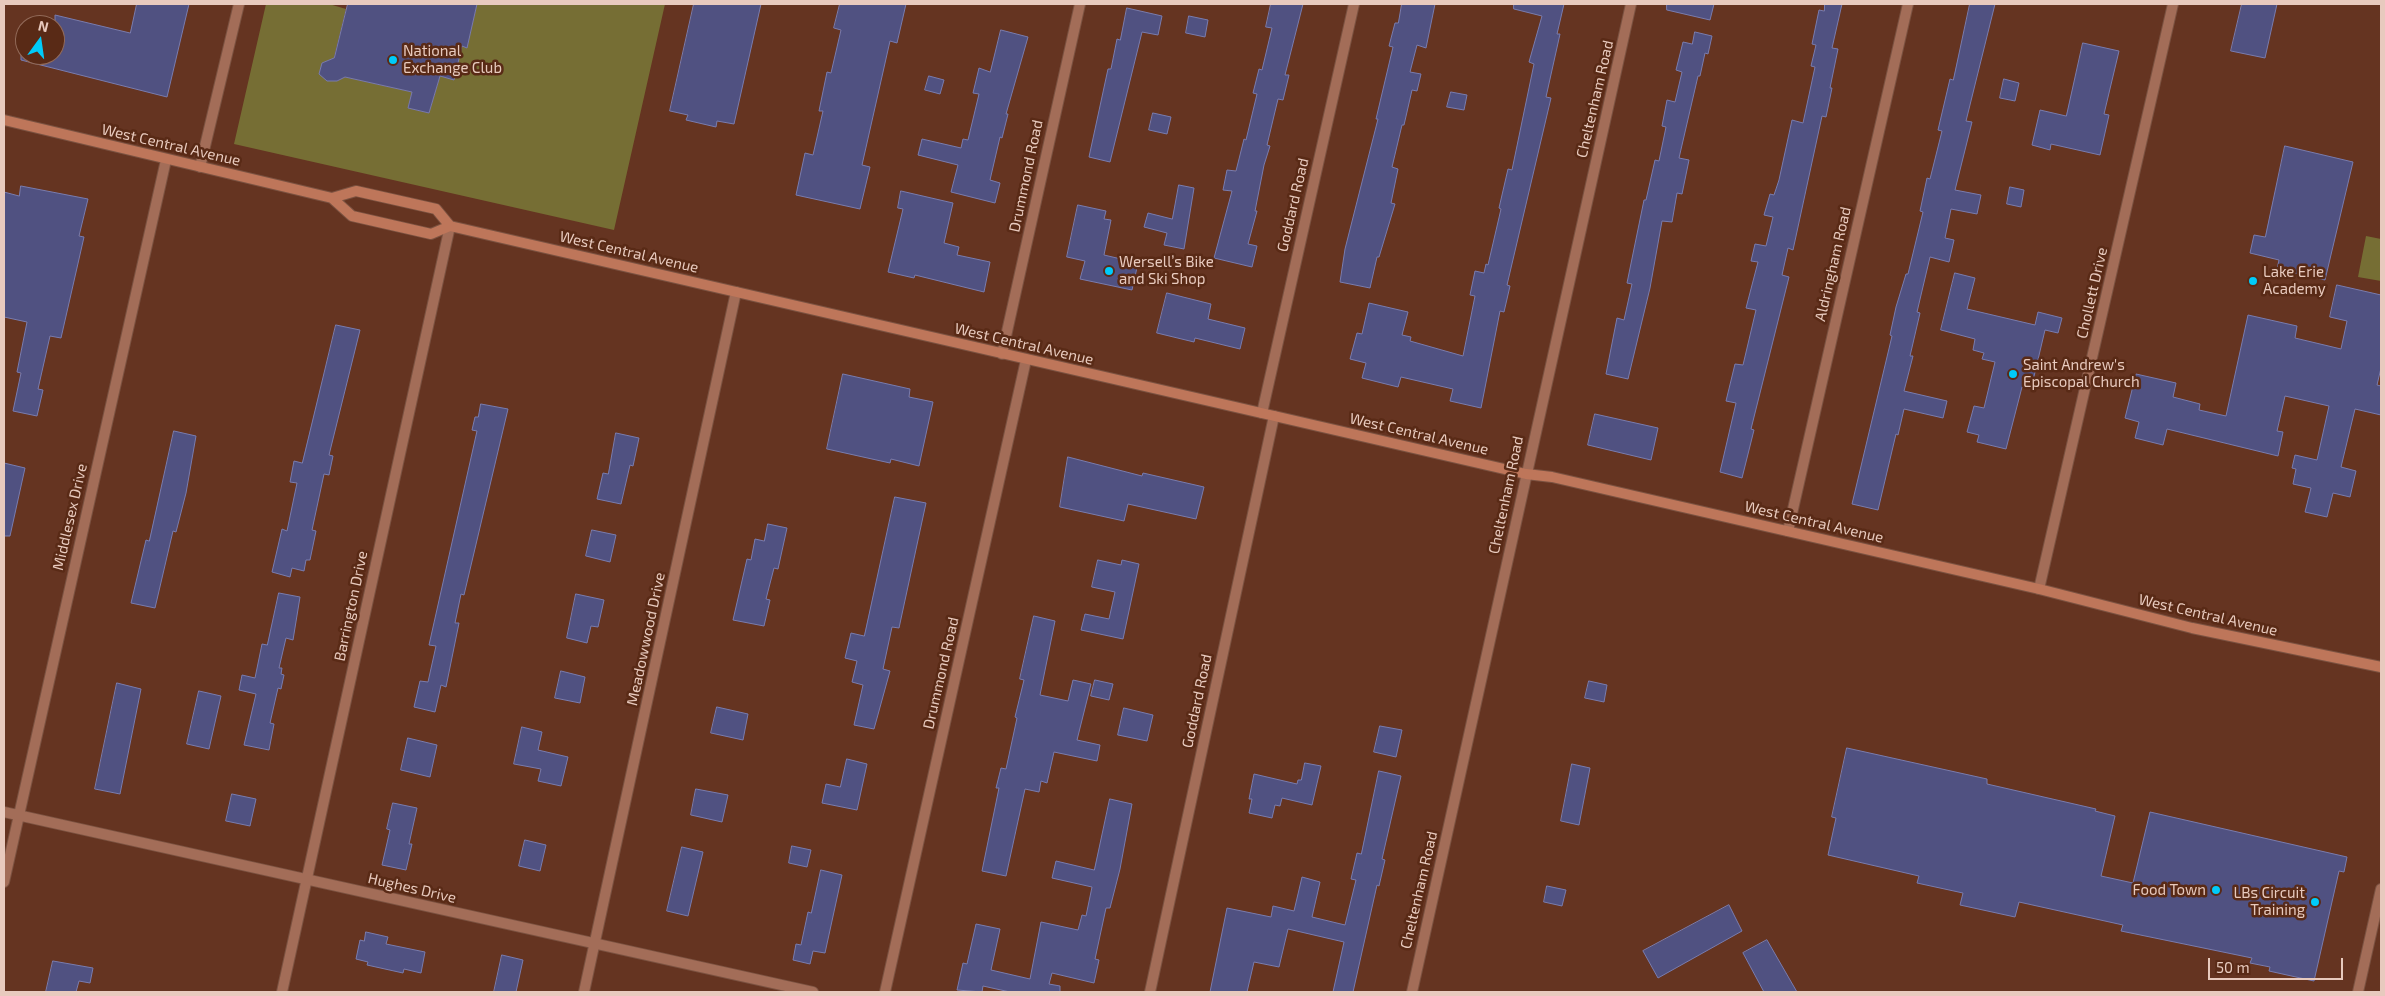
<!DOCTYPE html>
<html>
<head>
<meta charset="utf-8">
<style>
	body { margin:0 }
	#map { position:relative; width:2385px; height:996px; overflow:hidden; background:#653421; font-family:"Exo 2",sans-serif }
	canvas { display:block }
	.frame { position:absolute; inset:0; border:5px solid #e8cabe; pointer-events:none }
	.north { position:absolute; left:15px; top:15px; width:50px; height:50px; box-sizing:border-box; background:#592a16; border:1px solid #926a59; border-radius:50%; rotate:14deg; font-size:14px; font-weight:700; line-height:20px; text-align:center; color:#e8cabe }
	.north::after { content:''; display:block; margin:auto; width:18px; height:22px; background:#00cbf9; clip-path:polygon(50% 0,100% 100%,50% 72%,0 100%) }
	.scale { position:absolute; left:2208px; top:958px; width:135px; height:22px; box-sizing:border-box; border:2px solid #e8cabe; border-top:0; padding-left:6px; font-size:15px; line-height:18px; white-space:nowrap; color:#e8cabe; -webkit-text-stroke:4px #592a16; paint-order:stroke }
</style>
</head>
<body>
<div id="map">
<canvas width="2385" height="996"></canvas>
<div class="frame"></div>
<div class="north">N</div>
<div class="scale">50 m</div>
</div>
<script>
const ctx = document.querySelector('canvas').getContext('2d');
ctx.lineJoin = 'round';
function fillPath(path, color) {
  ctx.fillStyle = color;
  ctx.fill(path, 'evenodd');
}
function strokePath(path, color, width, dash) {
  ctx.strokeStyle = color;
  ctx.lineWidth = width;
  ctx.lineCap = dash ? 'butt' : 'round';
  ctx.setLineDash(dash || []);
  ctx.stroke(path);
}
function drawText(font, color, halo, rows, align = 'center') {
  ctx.font = font + ' "Exo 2",sans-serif';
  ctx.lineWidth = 5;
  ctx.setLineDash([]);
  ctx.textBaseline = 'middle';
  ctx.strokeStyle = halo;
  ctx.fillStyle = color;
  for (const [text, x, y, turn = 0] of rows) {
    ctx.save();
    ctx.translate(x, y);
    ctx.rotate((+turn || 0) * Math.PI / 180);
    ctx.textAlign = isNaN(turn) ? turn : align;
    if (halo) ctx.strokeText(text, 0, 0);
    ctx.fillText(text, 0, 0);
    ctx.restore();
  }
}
fillPath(new Path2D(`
	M266 4H329L346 9 334 58 322 63 327 81H337L345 77 412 92 408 108 429 113 440 76 454 79 462 46 467 47 477 4H665L614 230 234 144Z
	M2366 236 2381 239V281L2358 277Z`), '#766e34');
const building = new Path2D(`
	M137 4H189L167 97 21 60V55H55V15L130 33Z
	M348 4H477L467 48 462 46 454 80 440 76 429 113 408 108 412 92 345 77 337 81H327L319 74 322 63 334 58Z
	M694 4H761L734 124 717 121 716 127 686 120 688 115 670 111Z
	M840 4H906L897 43 890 41 862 165 870 167 860 209 796 195 805 153 813 155 823 111H819L827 72 831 73 841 30 834 28Z
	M1271 4H1303L1285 75H1289L1283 100 1278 99 1267 145 1270 146 1264 165 1255 211H1257L1248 244 1257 246 1252 267 1214 258 1232 191 1223 190 1227 170 1236 171 1244 139 1246 140 1257 94 1253 93 1259 69 1262 70 1272 28 1266 27Z
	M1402 4H1435L1426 48 1417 45 1410 72 1421 74 1417 91 1412 90 1404 125H1402L1392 167 1398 169 1391 203 1395 204 1379 257H1377L1370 288 1340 282 1345 249 1378 119H1376L1393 47 1389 46 1395 23H1398Z
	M1514 4H1564L1557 34H1560L1546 97 1551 98 1507 285 1510 286 1504 312 1500 311 1481 408 1450 401 1453 389 1401 377 1398 387 1362 378 1366 363 1350 359 1357 333 1362 334 1369 303 1408 312 1402 335 1411 337 1410 341 1463 356 1475 296 1470 295 1475 271 1484 273 1486 264 1488 265 1501 209 1499 208 1508 169 1512 170 1524 112 1534 64 1529 62 1542 16 1514 9Z
	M1667 4H1714L1710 20 1667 10Z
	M1825 4H1842L1832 48 1838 49 1830 88H1832L1826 117 1822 116 1793 250 1788 248 1782 275 1789 277 1751 429 1754 430 1742 478 1720 472 1736 403 1726 401 1735 364 1743 365 1756 310 1746 308 1758 262 1751 261 1755 244 1766 246 1773 217 1764 215 1770 194 1774 195 1779 180 1792 120 1803 123 1815 67 1811 66 1816 45 1812 44 1819 10 1824 11Z
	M1970 4H1995L1966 121 1972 122 1955 190 1981 195 1977 214 1951 209 1945 238 1954 240 1949 262 1930 257 1917 312 1920 313 1910 356H1913L1904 391 1947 401 1943 418 1904 409 1898 435 1896 434 1878 510 1852 504 1892 336 1890 335 1896 307 1906 274H1908L1923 212 1920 211 1927 178 1930 179 1942 131 1938 130 1950 79 1953 80Z
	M2242 4H2277L2265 58 2231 51Z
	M1127 8 1162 16 1158 35 1142 32 1110 162 1089 157 1108 69H1111L1117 39 1120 40Z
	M1189 16 1208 20 1205 37 1186 33Z
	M1001 30 1028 37 1006 114H1008L1002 138 1000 137 990 180 1000 183 995 203 951 192 958 165 918 155 922 139 961 148 963 139 968 140 979 94 973 93 979 68 990 72Z
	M1695 32 1712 36 1708 54 1705 53 1700 76H1698L1679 158 1689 160 1682 194 1677 193 1672 222 1662 221 1650 288 1628 379 1606 374 1617 318 1624 320 1632 284 1627 283 1644 200H1646L1655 160 1659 161 1666 127 1662 126 1667 100 1675 102 1682 72 1676 70 1683 42 1692 44Z
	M2083 43 2119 51 2104 114 2109 115 2100 155 2051 144 2050 150 2032 145 2040 110 2066 116Z
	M929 76 944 80 940 94 925 90Z
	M2004 79 2019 83 2015 101 2000 98Z
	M1451 92 1467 95 1464 110 1447 107Z
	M1153 113 1171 117 1167 134 1149 130Z
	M2285 146 2353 162 2325 280 2277 269 2279 260 2250 253 2254 235 2265 237Z
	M1179 185 1194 188 1184 249 1164 245 1167 233 1144 227 1148 213 1172 219Z
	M21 186 88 199 79 236 84 237 61 338 50 336 38 389 43 390 37 416 13 411 21 373 17 372 27 322 4 317V192L19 196Z
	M2010 187 2024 190 2021 207 2007 204Z
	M901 191 953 203 944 243 959 247 957 255 990 262 984 292 915 275 914 278 888 272 903 209 898 208Z
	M1078 205 1106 211 1104 219 1111 220 1104 255 1138 263 1132 290 1080 279 1085 261 1067 257Z
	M1955 273 1975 278 1967 309 2035 325 2038 312 2062 318 2058 333 2045 330 2031 389 2022 387 2006 449 1977 442 1979 435 1967 432 1974 406 1984 408 1995 362 1982 359 1984 353 1973 350 1975 339 1941 330Z
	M2337 285 2381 295V368L2377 385 2381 386V415L2355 409 2341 467 2356 471 2350 497 2333 493 2327 517 2305 512 2311 488 2293 484 2296 469 2292 468 2295 455 2317 460 2329 406 2285 396 2277 431 2283 432 2278 456 2167 429 2163 445 2135 438 2139 422 2125 418 2136 374 2176 383 2173 397 2200 404 2199 410 2226 416 2248 315 2297 326 2295 338 2341 349 2347 321 2330 317Z
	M1167 293 1211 304 1208 319 1245 328 1240 349 1195 338 1194 342 1157 333Z
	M336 325 360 330 329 455 333 456 329 475 324 474 312 530 316 531 310 560H306L304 571 292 568 290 577 272 572 282 529 287 531 297 483 290 482 294 461 302 463Z
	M843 374 910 389 909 397 933 402 919 466 891 459 890 463 827 449Z
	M481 404 508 409 464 595 461 594 455 623H459L446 687 441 685 435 712 414 707 420 681 428 682 436 646 429 645 477 431 472 430 475 417H478Z
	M1595 414 1658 428 1651 460 1588 445Z
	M174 431 196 436 186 493 176 532 173 531 155 608 131 603 146 540 149 541Z
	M616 433 639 438 633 466 630 465 621 504 597 499 603 473 608 474Z
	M1068 457 1142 476 1143 473 1204 487 1196 519 1128 504 1124 521 1060 507Z
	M4 463 25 468 10 536H4Z
	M895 497 926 503 899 628 892 627 883 669 890 671 874 729 854 725 863 685 852 682 857 661 845 658 851 633 864 636Z
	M768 524 787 528 778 569 774 568 766 599 770 600 764 626 733 620 747 559 751 560 755 539 764 541Z
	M592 530 616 535 610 562 586 556Z
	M1098 560 1121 565 1122 560 1139 564 1123 639 1081 630 1085 614 1109 619 1115 592 1092 587Z
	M279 593 300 597 293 640 286 638 279 668H282L281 674 284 675 281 689 278 688 270 723 274 724 269 750 244 745 256 694 239 690 242 675 255 678 262 644 267 645Z
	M576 594 604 600 598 627 591 626 587 643 567 638Z
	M1034 616 1055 621 1040 695 1068 701 1073 680 1091 684 1077 740 1100 745 1097 761 1054 752 1047 783 1041 781 1039 792 1025 789 1006 876 982 871 999 788H996L1001 768 1006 769 1017 718 1015 717 1024 680 1020 679Z
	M561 671 585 677 580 703 555 698Z
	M1095 680 1113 684 1109 700 1091 696Z
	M1589 681 1607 685 1604 702 1585 698Z
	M117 683 141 689 120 794 95 789Z
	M199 691 221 696 209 749 187 744Z
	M717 707 748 714 743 740 711 733Z
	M1124 708 1153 715 1147 741 1118 735Z
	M1380 726 1402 730 1396 757 1374 752Z
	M522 727 542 732 538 750 568 757 561 786 538 781 541 769 514 764Z
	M408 738 437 745 430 777 401 770Z
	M1847 748 1987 779V784L2096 809 2095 811 2115 816 2101 876 2133 883 2150 812 2347 857 2344 872 2339 871 2314 981 2269 971 2270 967 2250 963 2252 958 2121 931 2123 925 2019 902 2015 917 1960 905 1963 893 1917 883 1919 876 1828 855 1836 818 1832 817Z
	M847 759 867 764 857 810 822 803 826 784 840 787Z
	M1305 763 1321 766 1312 805 1282 798 1280 806 1275 805 1272 818 1249 813 1252 799H1249L1254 774 1297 784 1298 780H1301Z
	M1572 764 1590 768 1579 825 1561 821Z
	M1379 771 1401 776 1382 859 1385 860 1379 886 1377 885 1353 992H1333L1344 942 1288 929 1279 967 1254 962 1247 992H1210L1227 908 1271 917 1273 906 1294 911 1302 877 1320 882 1312 917 1345 925 1356 880 1351 879 1357 853 1361 854Z
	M696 789 728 795 722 822 691 815Z
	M232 794 256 799 250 826 226 821Z
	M1110 799 1132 804 1120 869 1110 908H1106L1095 959 1099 960 1094 983 1052 973 1049 984 1060 986V992H1010L983 986 982 992 957 990 963 963 967 964 976 924 1000 929 991 970 1030 979 1041 922 1078 930 1082 915 1086 916 1092 887 1052 878 1056 861 1094 870Z
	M393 803 417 808 409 844H412L406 870 382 865 390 830 387 829Z
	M525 840 546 845 540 871 519 866Z
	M792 846 811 850 807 867 789 863Z
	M682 847 703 852 688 916 667 911Z
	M821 870 842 875 825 953 813 951 810 964 793 960 796 944 801 945 808 912 811 913Z
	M1547 886 1566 890 1562 906 1544 902Z
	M1729 905 1742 931 1658 978 1643 951Z
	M366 932 388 937 386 944 425 952 421 973 404 969 403 973 367 965 368 962 356 959 360 940 364 941Z
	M1767 940 1797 992H1764L1743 953Z
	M502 955 523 960 516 992H494Z
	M53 961 93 968 90 983 79 981 76 992H46Z`);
fillPath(building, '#505181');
strokePath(building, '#797cae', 1);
const minor = new Path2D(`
	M200 167 239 4
	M1002 354 1080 4
	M1262 413 1354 4
	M1788 531 1908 4
	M2039 589 2173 4
	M4 812 813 992
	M4 882 166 160
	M282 992 450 226
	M584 992 736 292
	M885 992 1026 360
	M1150 992 1274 416
	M1412 992 1631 4
	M2358 992 2381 889`);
const secondary = new Path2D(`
	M4 120 332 198 356 191 436 209 450 226
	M332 198 352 216 431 234 450 226 1526 474 1552 477 2039 589 2192 628 2381 667`);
strokePath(minor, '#7b5241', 12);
strokePath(secondary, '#7b5241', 12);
strokePath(minor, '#a36d58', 10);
strokePath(secondary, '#be765a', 10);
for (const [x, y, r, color] of [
	[393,60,5,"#00cbf9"],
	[1109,271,5,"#00cbf9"],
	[2253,281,5,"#00cbf9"],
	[2013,374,5,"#00cbf9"],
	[2216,890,5,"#00cbf9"],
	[2315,902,5,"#00cbf9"]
]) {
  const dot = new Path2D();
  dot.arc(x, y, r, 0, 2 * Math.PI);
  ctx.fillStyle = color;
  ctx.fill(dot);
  strokePath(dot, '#592a16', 2);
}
drawText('15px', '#e8cabe', '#592a16', [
	["National",403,51],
	["Exchange Club",403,68],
	["Wersell’s Bike",1119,262],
	["and Ski Shop",1119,279],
	["Lake Erie",2263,272],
	["Academy",2263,289],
	["Saint Andrew's",2023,365],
	["Episcopal Church",2023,382],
	["Food Town",2206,890,"right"],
	["LBs Circuit",2305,893,"right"],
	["Training",2305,910,"right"]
], 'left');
drawText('15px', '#e8cabe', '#592a16', [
	["Cheltenham Road",1595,99,-77],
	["West Central Avenue",171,145,13],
	["Drummond Road",1026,176,-78],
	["Goddard Road",1293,205,-77],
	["West Central Avenue",629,252,13],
	["Aldringham Road",1833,264,-77],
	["Chollett Drive",2092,293,-77],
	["West Central Avenue",1024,344,13],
	["West Central Avenue",1419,434,13],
	["Cheltenham Road",1506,495,-78],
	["Middlesex Drive",70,517,-77],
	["West Central Avenue",1814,522,13],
	["Barrington Drive",351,606,-78],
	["West Central Avenue",2208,615,13],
	["Meadowwood Drive",646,639,-78],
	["Drummond Road",941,673,-77],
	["Goddard Road",1197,701,-78],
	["Hughes Drive",412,888,13],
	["Cheltenham Road",1419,890,-77]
]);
</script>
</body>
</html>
